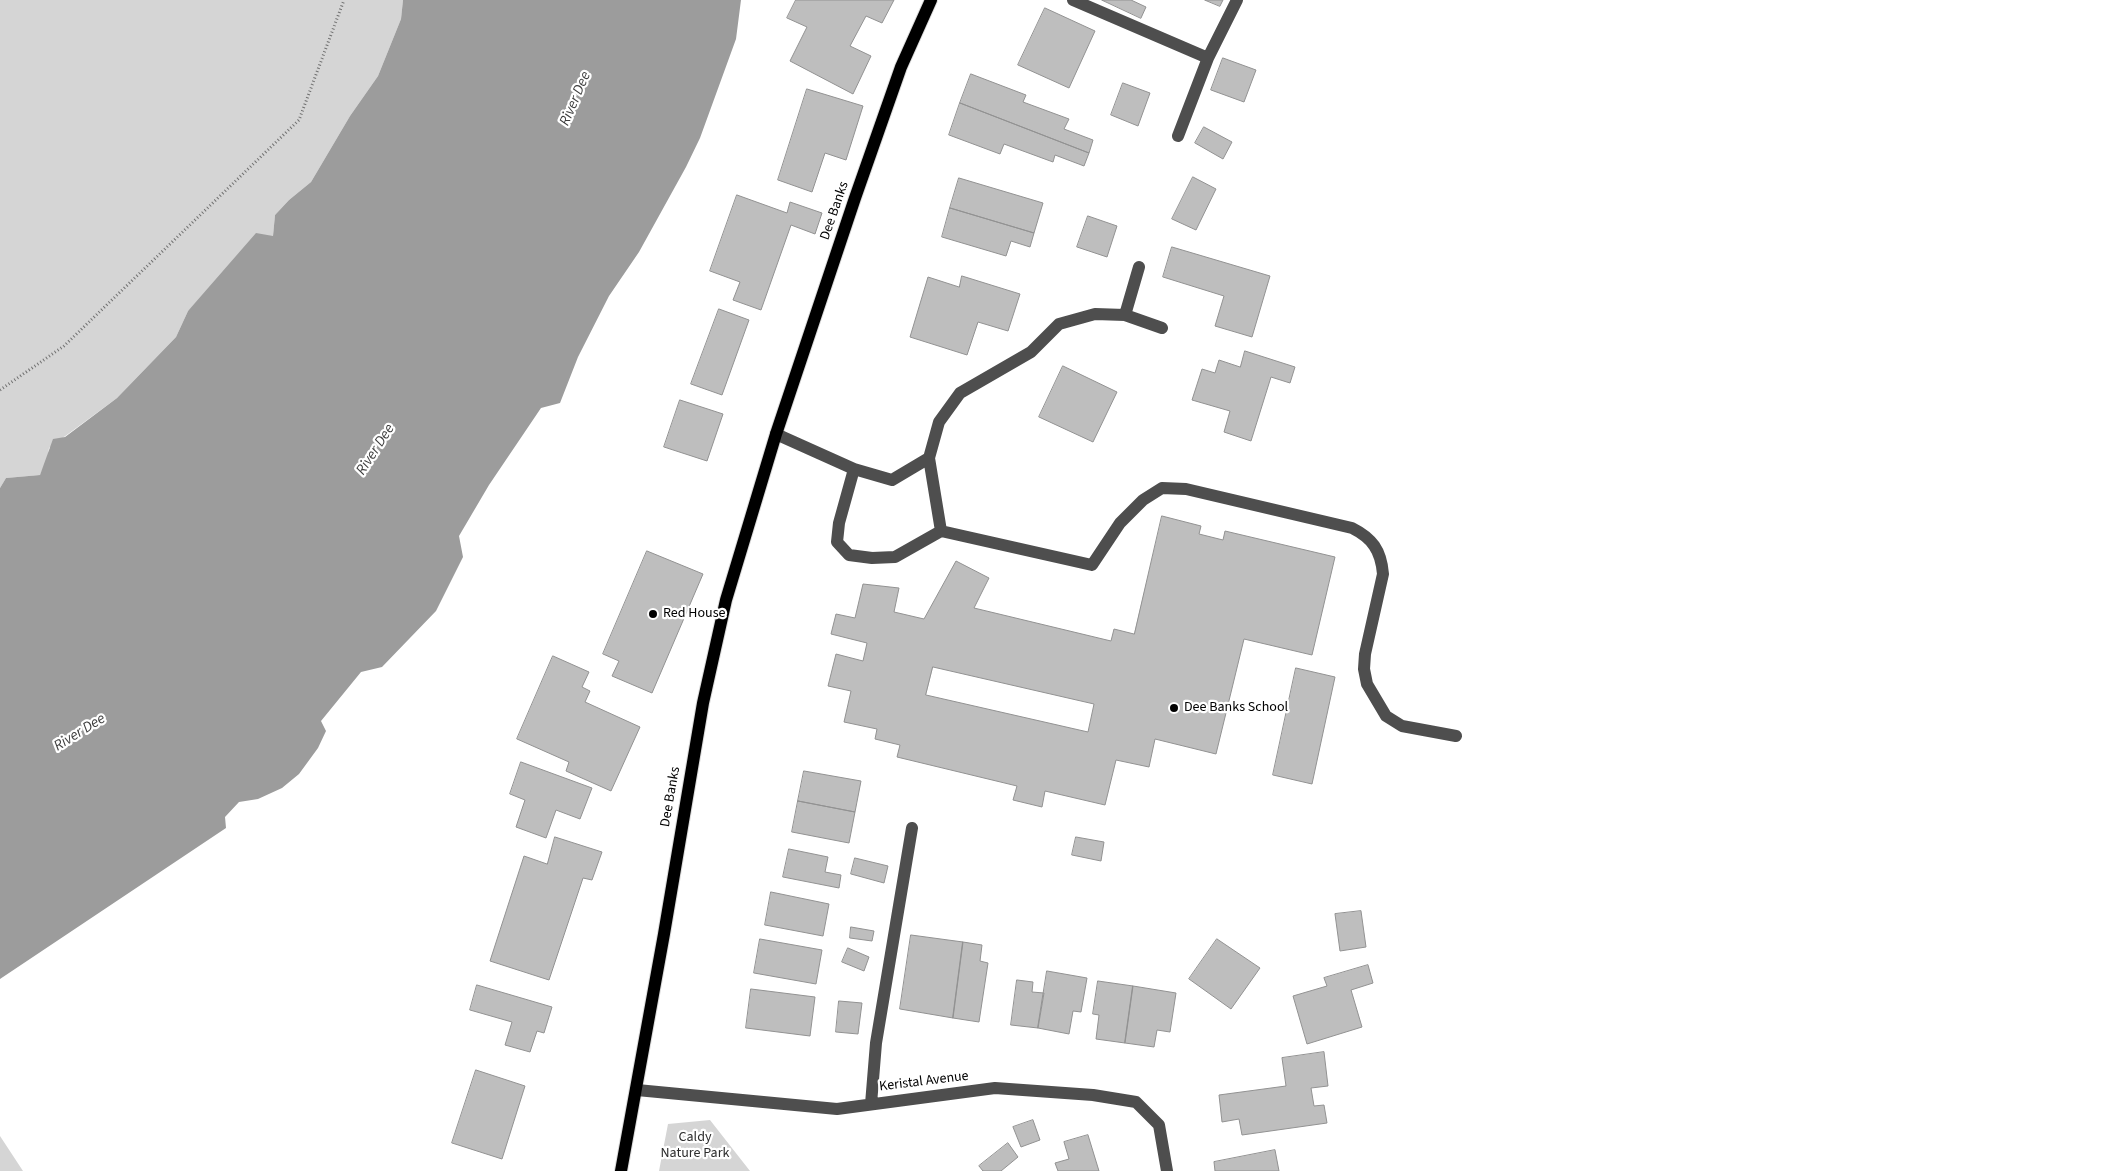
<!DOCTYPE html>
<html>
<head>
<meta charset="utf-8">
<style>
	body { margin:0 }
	canvas { display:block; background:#fff }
</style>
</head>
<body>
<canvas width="2111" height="1171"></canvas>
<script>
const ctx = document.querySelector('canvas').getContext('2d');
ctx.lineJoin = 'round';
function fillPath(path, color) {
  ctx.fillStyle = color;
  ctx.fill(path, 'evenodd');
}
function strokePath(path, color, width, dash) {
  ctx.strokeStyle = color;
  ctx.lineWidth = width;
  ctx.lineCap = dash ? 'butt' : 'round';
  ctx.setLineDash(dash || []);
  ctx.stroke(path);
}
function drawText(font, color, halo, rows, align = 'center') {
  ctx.font = font + ' "Source Sans 3",sans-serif';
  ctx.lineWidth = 4.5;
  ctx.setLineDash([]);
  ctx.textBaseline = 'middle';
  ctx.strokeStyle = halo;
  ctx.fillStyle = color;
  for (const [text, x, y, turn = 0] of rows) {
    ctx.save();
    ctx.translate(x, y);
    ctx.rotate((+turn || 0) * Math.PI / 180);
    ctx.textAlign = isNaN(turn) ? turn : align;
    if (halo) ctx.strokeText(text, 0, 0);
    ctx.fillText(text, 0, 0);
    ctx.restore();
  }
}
fillPath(new Path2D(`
	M0 0H403L401 19 378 76 350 116 311 182 289 200 275 215 273 236 188 311 176 337 117 398 49 448 47 460 40 475 6 478 0 488Z
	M710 1120 750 1171H659L668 1124Z
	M0 1136 23 1171H0Z`), '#d5d5d5');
fillPath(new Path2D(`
	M403 0H741L736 39 700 138 686 167 639 252 609 296 578 357 560 403 541 408 489 485 459 536 463 557 436 611 382 667 361 672 321 721 326 731 318 748 299 774 282 788 258 799 239 802 225 817 226 828 0 979V488L6 478 40 475 53 439 65 437 117 398 176 337 188 311 256 233 273 236 275 215 289 200 311 182 350 116 378 76 401 19Z`), '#9c9c9c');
const building = new Path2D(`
	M796 0H894L882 23 866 16 850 46 871 56 853 94 790 61 807 27 787 18Z
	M1102 0H1131L1146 7 1141 18Z
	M1205 0H1223L1220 6Z
	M1045 8 1095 31 1069 88 1018 65Z
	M1223 58 1256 70 1244 102 1211 90Z
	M971 74 1026 95 1023 102 1069 119 1064 129 1093 140 1089 153 960 103Z
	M1123 83 1150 93 1138 126 1111 115Z
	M807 89 863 106 846 160 825 153 812 192 778 180Z
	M960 103 1089 153 1084 166 1055 155 1053 162 1004 144 1000 154 949 135Z
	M1204 127 1232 142 1223 159 1195 143Z
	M1193 177 1216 189 1196 230 1172 219Z
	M959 178 1043 203 1034 233 950 208Z
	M737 195 787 213 790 202 822 213 815 234 791 225 761 310 733 300 740 282 710 271Z
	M950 208 1034 233 1030 247 1011 241 1006 256 942 237Z
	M1088 216 1117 226 1107 257 1077 247Z
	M1172 247 1270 276 1252 337 1215 326 1224 296 1163 277Z
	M962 276 1020 294 1008 331 978 322 967 355 910 337 928 277 959 287Z
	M719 309 749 320 722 395 691 384Z
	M1245 351 1295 367 1290 383 1271 377 1251 441 1224 432 1230 411 1192 400 1202 369 1215 373 1219 360 1240 367Z
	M1063 366 1117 392 1093 442 1039 417Z
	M680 400 723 414 707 461 664 447Z
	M1162 516 1201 526 1199 534 1223 540 1225 531 1335 557 1312 655 1244 639 1216 754 1155 739 1149 767 1116 760 1105 805 1045 791 1042 807 1013 800 1017 786 897 757 900 745 875 739 877 729 844 722 851 691 828 686 836 654 863 661 867 643 831 634 836 614 855 618 863 584 899 588 894 612 924 619 956 561 989 578 974 608 1111 641 1114 629 1134 634ZM933 667 1094 704 1088 732 926 695Z
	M647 551 703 574 652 693 612 676 619 661 603 654Z
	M553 656 589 672 582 687 590 691 585 702 640 727 611 791 566 771 569 762 517 739Z
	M1296 668 1335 677 1312 784 1273 775Z
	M521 762 592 788 580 819 556 810 546 838 516 827 525 800 510 794Z
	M804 771 861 781 855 812 798 801Z
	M798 801 855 812 849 843 792 832Z
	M555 837 602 852 592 880 583 878 549 980 490 961 524 856 547 864Z
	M1076 837 1104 842 1101 861 1072 855Z
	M789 849 828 857 825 872 841 875 839 888 783 877Z
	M855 858 888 866 884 883 851 874Z
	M771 892 829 904 823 936 765 925Z
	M1361 911 1366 947 1340 951 1335 914Z
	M851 927 874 931 872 941 850 938Z
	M911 935 963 942 953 1018 900 1009Z
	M760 939 822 950 816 984 754 973Z
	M1217 939 1260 968 1231 1009 1189 979Z
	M963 942 982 945 980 961 988 963 979 1022 953 1018Z
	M848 948 869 957 864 971 842 962Z
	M1368 965 1373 983 1351 990 1362 1027 1307 1044 1293 996 1327 986 1324 978Z
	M1047 971 1087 978 1081 1012 1073 1011 1069 1034 1038 1028Z
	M1017 980 1033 982 1032 992 1044 993 1038 1028 1011 1025Z
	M1098 981 1133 986 1125 1043 1096 1039 1099 1015 1093 1014Z
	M477 985 552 1007 544 1033 537 1031 530 1052 505 1045 512 1022 470 1010Z
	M1133 986 1176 993 1170 1032 1157 1030 1154 1047 1125 1043Z
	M751 989 815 997 810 1036 746 1028Z
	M839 1001 862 1003 858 1034 836 1032Z
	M1324 1052 1328 1086 1311 1088 1314 1106 1324 1105 1327 1123 1242 1135 1239 1119 1222 1122 1219 1095 1286 1086 1282 1058Z
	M476 1070 525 1086 502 1159 452 1143Z
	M1033 1120 1040 1140 1021 1147 1013 1127Z
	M1088 1135 1099 1171H1058L1055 1163 1069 1159 1064 1142Z
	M1008 1143 1018 1157 1001 1171H983L979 1166Z
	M1275 1150 1279 1171H1215L1214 1162Z`);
fillPath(building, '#bebebe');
strokePath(building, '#929292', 1);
const major = new Path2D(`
	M621 1171 664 934 703 703 726 600 776 434 855 198 901 67 931 0`);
strokePath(major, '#dbdbdb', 14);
strokePath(new Path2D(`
	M0 390 64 346 299 120 344 0`), '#707070', 3, [1, 2.5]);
strokePath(new Path2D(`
	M1073 0 1208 58 1237 0
	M1178 136 1208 58
	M1125 315 1139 267
	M776 434 854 469 892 480 929 458 939 422 960 393 1031 352 1059 324 1095 314 1125 315 1162 328
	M929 458 941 531
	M854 469 839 523 837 542 849 555 872 558 895 557 941 531 1092 565 1120 523 1143 500 1162 488 1186 489 1352 528C1372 538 1381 550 1383 574L1365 654 1364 669 1367 684 1386 716 1402 726 1456 736
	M637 1090 837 1109 995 1088 1093 1095 1136 1102 1159 1125 1167 1171
	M871 1104 876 1043 912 828`), '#4e4e4e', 12);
strokePath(major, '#000', 12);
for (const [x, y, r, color] of [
	[653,614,5,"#000"],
	[1174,708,5,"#000"]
]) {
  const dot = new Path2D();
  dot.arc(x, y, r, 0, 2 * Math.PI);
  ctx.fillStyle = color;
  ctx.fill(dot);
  strokePath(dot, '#fff', 2);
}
drawText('14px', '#000', '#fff', [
	["Dee Banks",835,211,-71],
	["Dee Banks",671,797,-80],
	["Keristal Avenue",924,1082,-7]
]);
drawText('14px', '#000', '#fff', [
	["Red House",663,614],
	["Dee Banks School",1184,708]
], 'left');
drawText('14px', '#2c2c2c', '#fff', [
	["Caldy",695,1138],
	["Nature Park",695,1154]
]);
drawText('italic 15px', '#3d3d3d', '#fff', [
	["River Dee",576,99,-67],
	["River Dee",376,450,-57],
	["River Dee",80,733,-32]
]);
</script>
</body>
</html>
